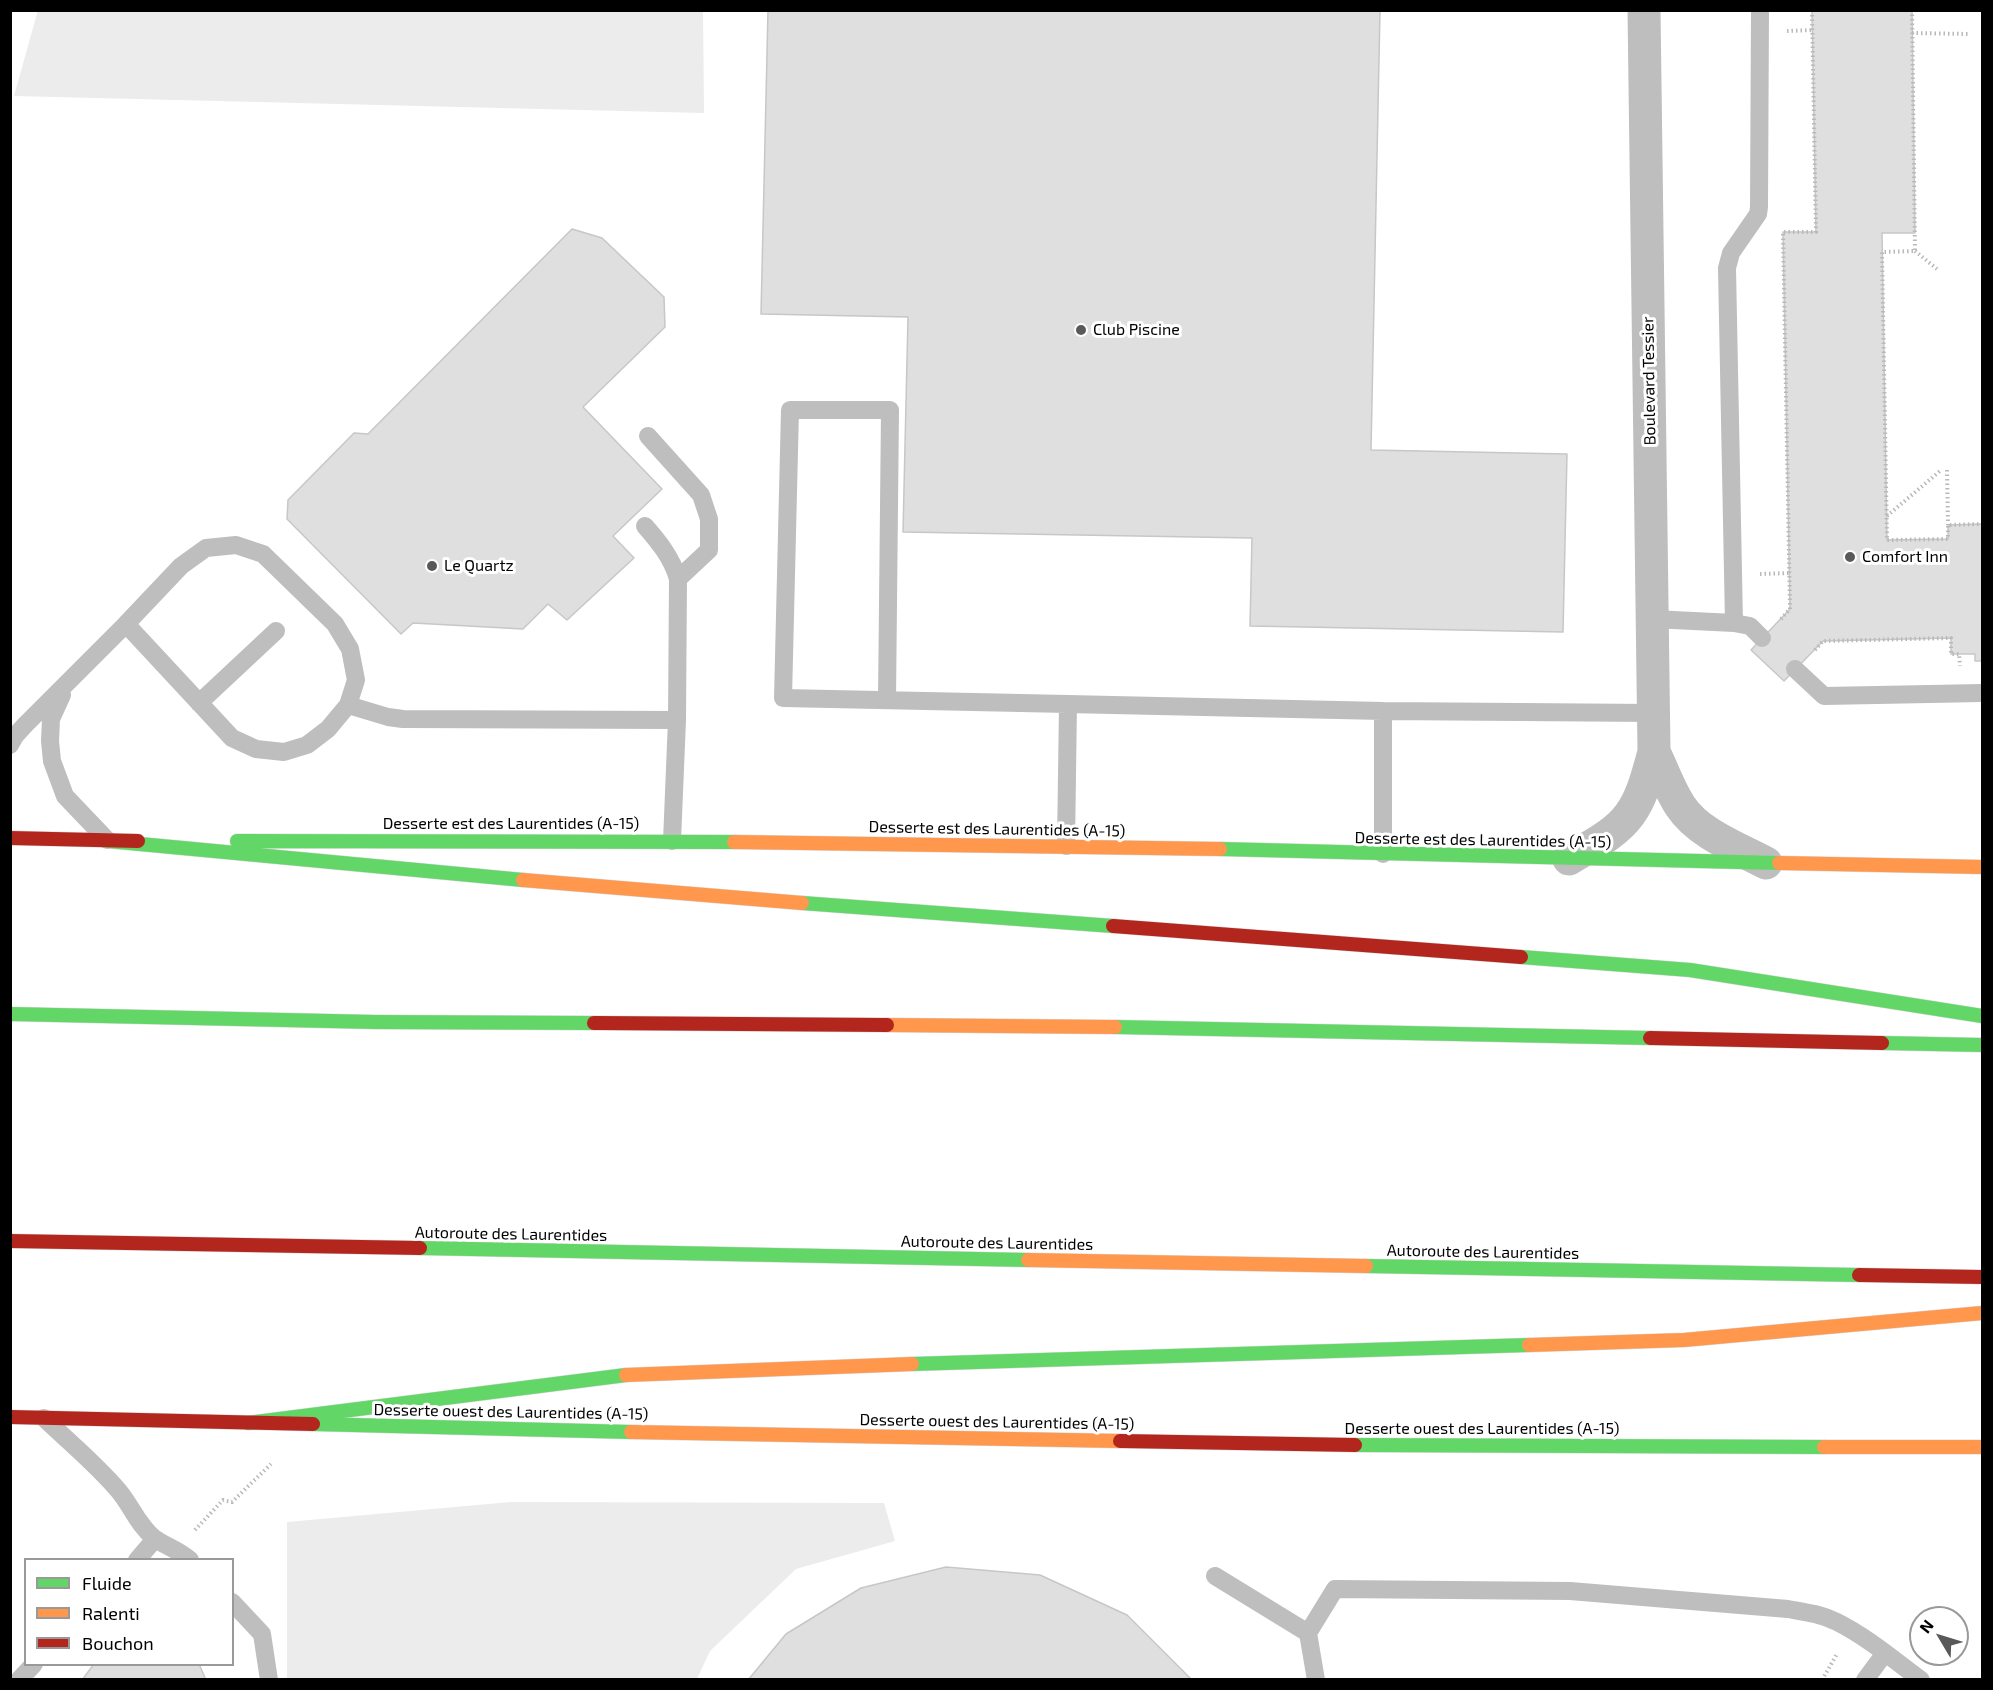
<!DOCTYPE html>
<html>
<head>
<meta charset="utf-8">
<style>
	body { margin:0 }
	#map { position:relative; width:1993px; height:1690px; overflow:hidden; background:#fff; font-family:"Exo 2",sans-serif }
	canvas { display:block }
	.frame { position:absolute; inset:0; border:12px solid #000; pointer-events:none }
	.legend { position:absolute; left:24px; top:1558px; width:210px; height:108px; box-sizing:border-box; background:#fff; border:2px solid #999; margin:0; padding:8px 10px; list-style:none; font-size:18px; color:#000 }
	.legend li { display:flex; align-items:center; gap:12px; height:30px }
	.legend b { width:30px; border:2px solid #999 }
	.north { position:absolute; left:1909px; top:1606px; width:60px; height:60px; box-sizing:border-box; background:#fff; border:2px solid #999; border-radius:50%; rotate:308deg; font-size:16px; font-weight:700; line-height:24px; text-align:center; color:#000 }
	.north::after { content:''; display:block; margin:auto; width:21px; height:27px; background:#595959; clip-path:polygon(50% 0,100% 100%,50% 72%,0 100%) }
</style>
</head>
<body>
<div id="map">
<canvas width="1993" height="1690"></canvas>
<div class="frame"></div>
<ul class="legend">
<li><b style="height:8px;background:#63d668"></b>Fluide</li>
<li><b style="height:8px;background:#ff974d"></b>Ralenti</li>
<li><b style="height:8px;background:#b3261e"></b>Bouchon</li>
</ul>
<div class="north">N</div>
</div>
<script>
const ctx = document.querySelector('canvas').getContext('2d');
ctx.lineJoin = 'round';
function fillPath(path, color) {
  ctx.fillStyle = color;
  ctx.fill(path, 'evenodd');
}
function strokePath(path, color, width, dash) {
  ctx.strokeStyle = color;
  ctx.lineWidth = width;
  ctx.lineCap = dash ? 'butt' : 'round';
  ctx.setLineDash(dash || []);
  ctx.stroke(path);
}
function drawText(font, color, halo, rows, align = 'center') {
  ctx.font = font + ' "Exo 2",sans-serif';
  ctx.lineWidth = 6;
  ctx.setLineDash([]);
  ctx.textBaseline = 'middle';
  ctx.strokeStyle = halo;
  ctx.fillStyle = color;
  for (const [text, x, y, turn = 0] of rows) {
    ctx.save();
    ctx.translate(x, y);
    ctx.rotate((+turn || 0) * Math.PI / 180);
    ctx.textAlign = isNaN(turn) ? turn : align;
    if (halo) ctx.strokeText(text, 0, 0);
    ctx.fillText(text, 0, 0);
    ctx.restore();
  }
}
fillPath(new Path2D(`
	M38 10 703 11 704 113 14 96Z
	M511 1502 884 1503 895 1541 796 1569 710 1651 697 1679H287V1522Z`), '#ececec');
const building = new Path2D(`
	M768 10H1380L1371 450 1567 454 1563 632 1250 626 1252 538 903 532 908 317 761 314Z
	M1812 10H1912L1915 233H1882L1887 540 1948 539V525L1982 524V661H1975V654H1951V638L1823 641 1784 681 1751 650 1790 609 1783 232H1816Z
	M572 229 602 238 664 297 665 327 583 407 662 489 613 536 634 558 567 620 548 604 523 629 413 623 401 634 287 519 288 500 354 433 368 434Z
	M946 1567 1040 1575 1127 1615 1192 1680H748L786 1634 861 1588Z
	M94 1664H199L206 1680H82Z`);
fillPath(building, '#dfdfdf');
strokePath(building, '#c7c7c7', 1.5);
const fast = new Path2D(`
	M108 841 523 880
	M237 841 734 842
	M1220 849 1779 863
	M802 903 1113 926
	M1521 957 1690 970 1982 1016
	M10 1014 375 1022 594 1023
	M1115 1027 1650 1038
	M1882 1043 1982 1045
	M420 1248 1028 1260
	M1366 1266 1859 1275
	M912 1364 1529 1345
	M248 1423 626 1375
	M313 1424 631 1432
	M1355 1445 1824 1447`);
const slow = new Path2D(`
	M734 842 1220 849
	M1779 863 1982 867
	M523 880 802 903
	M887 1025 1115 1027
	M1028 1260 1366 1266
	M1529 1345 1684 1340 1982 1313
	M626 1375 912 1364
	M631 1432 1120 1441
	M1824 1447H1982`);
const jam = new Path2D(`
	M10 838 138 841
	M1113 926 1521 957
	M594 1023 887 1025
	M1650 1038 1882 1043
	M10 1241 420 1248
	M1859 1275 1982 1277
	M10 1417 313 1424
	M1120 1441 1355 1445`);
strokePath(fast, '#dbdbdb', 15);
strokePath(slow, '#dbdbdb', 15);
strokePath(jam, '#dbdbdb', 15);
strokePath(new Path2D(`
	M1912 10 1915 251 1882 252 1887 540 1948 539V525L1982 524
	M1787 31 1813 30
	M1912 33 1969 34
	M1915 251 1937 269
	M1947 470 1948 525
	M1887 516 1940 471
	M1760 574 1789 573
	M1781 619 1790 609 1783 232H1816L1812 10
	M1815 650 1823 641 1951 638V654H1959L1960 666
	M195 1530 223 1500 232 1502 271 1464
	M1822 1680 1837 1654`), '#b9b9b9', 4, [1.5, 3]);
strokePath(new Path2D(`
	M1760 10 1759 207 1758 214 1731 253 1727 268 1734 623 1750 626 1762 638
	M648 436 701 495 709 519V550L678 579
	M645 526C659 542 672 558 678 579L677 720 672 841
	M1653 619 1734 623
	M1795 669 1824 696 1982 693
	M62 695 51 719 50 741 52 761 65 796 107 840
	M887 700 890 410H790L783 698 1068 704
	M199 703 276 631
	M348 705 388 717 403 719 677 720
	M1383 711 1654 713
	M10 745 15 736 25 725 126 624 181 566 206 548 236 545 263 554 335 624 350 649 356 680 348 705 328 729 307 745 284 752 256 749 232 738 126 624
	M1066 846 1068 704 1383 711V854
	M44 1418C69 1442 96 1464 118 1490 131 1505 138 1525 154 1538 165 1546 179 1550 190 1560
	M137 1560 155 1539
	M1215 1576 1308 1633
	M232 1602 262 1634 269 1680
	M19 1680 34 1664
	M1316 1680 1308 1633 1335 1589 1570 1591 1788 1609C1805 1612 1821 1614 1837 1622 1867 1637 1894 1660 1921 1680
	M1865 1680 1885 1653`), '#bebebe', 18);
strokePath(new Path2D(`
	M1654 752C1663 770 1670 791 1681 807 1699 834 1738 848 1766 863
	M1569 859C1590 846 1615 835 1630 814 1643 796 1648 773 1654 752L1644 10`), '#bebebe', 33);
strokePath(fast, '#63d668', 14);
strokePath(slow, '#ff974d', 14);
strokePath(jam, '#b3261e', 14);
for (const [x, y, r, color] of [
	[1081,330,6,"#595959"],
	[1850,557,6,"#595959"],
	[432,566,6,"#595959"]
]) {
  const dot = new Path2D();
  dot.arc(x, y, r, 0, 2 * Math.PI);
  ctx.fillStyle = color;
  ctx.fill(dot);
  strokePath(dot, '#fff', 2);
}
drawText('16px', '#000', '#fff', [
	["Club Piscine",1093,330],
	["Comfort Inn",1862,557],
	["Le Quartz",444,566]
], 'left');
drawText('16px', '#000', '#fff', [
	["Boulevard Tessier",1649,381,-91],
	["Desserte est des Laurentides (A-15)",511,824],
	["Desserte est des Laurentides (A-15)",997,829,1],
	["Desserte est des Laurentides (A-15)",1483,840,1],
	["Autoroute des Laurentides",511,1234,1],
	["Autoroute des Laurentides",997,1243,1],
	["Autoroute des Laurentides",1483,1252,1],
	["Desserte ouest des Laurentides (A-15)",511,1412,1],
	["Desserte ouest des Laurentides (A-15)",997,1422,1],
	["Desserte ouest des Laurentides (A-15)",1482,1429]
]);
</script>
</body>
</html>
